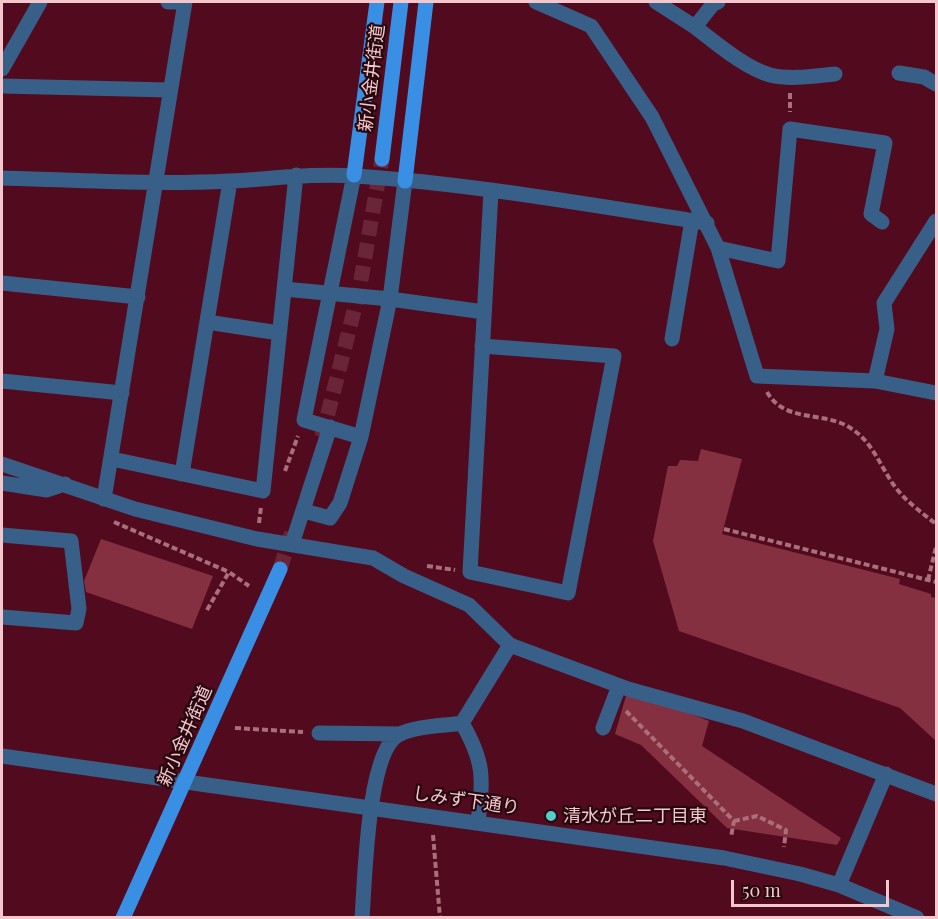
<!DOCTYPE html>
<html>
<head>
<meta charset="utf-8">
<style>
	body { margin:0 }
	#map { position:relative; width:938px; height:919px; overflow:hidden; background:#520a1e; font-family:"Playfair Display",serif }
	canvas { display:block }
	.frame { position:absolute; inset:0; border:3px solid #f4c7cc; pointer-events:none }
	.scale { position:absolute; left:731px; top:880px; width:158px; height:27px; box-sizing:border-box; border:3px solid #f4c7cc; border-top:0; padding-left:8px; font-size:18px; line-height:21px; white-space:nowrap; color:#f4c7cc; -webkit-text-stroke:4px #26080e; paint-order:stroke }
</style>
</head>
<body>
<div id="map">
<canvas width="938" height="919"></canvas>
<div class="frame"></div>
<div class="scale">50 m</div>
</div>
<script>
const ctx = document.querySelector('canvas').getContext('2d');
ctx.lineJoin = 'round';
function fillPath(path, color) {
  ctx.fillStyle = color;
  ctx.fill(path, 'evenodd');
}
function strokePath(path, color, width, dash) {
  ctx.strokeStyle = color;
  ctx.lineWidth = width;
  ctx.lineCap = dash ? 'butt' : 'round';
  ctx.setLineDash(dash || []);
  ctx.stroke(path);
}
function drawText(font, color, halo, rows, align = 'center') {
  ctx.font = font + ' "Playfair Display","Noto Sans JP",serif';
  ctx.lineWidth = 4.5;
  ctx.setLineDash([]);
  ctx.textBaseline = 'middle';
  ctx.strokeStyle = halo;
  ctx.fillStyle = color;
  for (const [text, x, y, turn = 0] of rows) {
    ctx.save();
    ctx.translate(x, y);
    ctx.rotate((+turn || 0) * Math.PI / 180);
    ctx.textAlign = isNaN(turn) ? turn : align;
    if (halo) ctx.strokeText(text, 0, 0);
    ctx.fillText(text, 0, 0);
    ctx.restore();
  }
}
fillPath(new Path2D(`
	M701 449 742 459 722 534 900 579 899 584 931 594V597L936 598V741L900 708 679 631 653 541 668 466H677L680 460 698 461Z
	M101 539 213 576 192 629 86 592 84 581Z
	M628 689 709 721 702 746 841 838 837 845 727 828 641 745 615 734Z`), '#853041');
strokePath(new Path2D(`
	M322 437 359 291 382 159
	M280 569 292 532`), '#6a2638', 15, [15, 8]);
strokePath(new Path2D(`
	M790 93V112
	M767 392C785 424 825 410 852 429 872 442 880 465 893 484 904 500 921 512 936 524
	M285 471 298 436
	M114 522 229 572
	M259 523 261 507
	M724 529 936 582
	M427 566 455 570
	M928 580 936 547
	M207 610 229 572 249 586
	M626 711 734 821 731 837
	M235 728 303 732
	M734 821 757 816 786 830 784 847
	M433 835 440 918`), '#a96f7b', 4, [6, 3]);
strokePath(new Path2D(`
	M168 2H185
	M536 2 591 26 652 117 718 248 757 376 875 381 936 393
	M656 2 695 27
	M718 2 713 4 695 27C716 43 745 68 770 75 791 80 814 76 835 74
	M2 69 40 2
	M899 73 924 77 936 84
	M2 86 169 90
	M354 175 304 420 361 437 390 299 405 181
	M2 178C77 180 153 185 229 181 271 179 313 173 356 176 473 184 591 205 707 223
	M718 248 778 261 790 129 885 143 871 214 882 222
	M2 283 138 297
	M284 289 390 299 484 312
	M207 322 279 333
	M672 339 692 220
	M482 346 614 356 568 593 470 572 491 191
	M2 381 122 393
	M875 381 887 329 884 303 936 221
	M112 459 263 491 296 175
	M2 464 135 509 257 539 373 558 404 576 469 605 510 645 628 689 743 721 936 794
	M182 474 230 181
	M2 483 47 490 65 484
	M104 499 185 2
	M304 511 330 518 340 503 361 437
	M2 535 71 541 79 609 76 623 2 617
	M292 544 330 427
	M462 723C485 763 483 778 478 822
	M603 728 619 686
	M319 733 401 734
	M2 756 724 858 800 874 839 885 917 918
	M839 885 886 774
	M362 918C365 881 367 753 398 735 415 726 443 726 462 723L510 645`), '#385f88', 15);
strokePath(new Path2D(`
	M382 159 401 2
	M354 175 377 2
	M405 181 426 2
	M123 918 280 569`), '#388fe4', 15);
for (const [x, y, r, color] of [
	[551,816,6,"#54cdc8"]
]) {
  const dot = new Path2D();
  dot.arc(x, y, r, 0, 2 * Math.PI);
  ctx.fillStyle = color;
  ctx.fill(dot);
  strokePath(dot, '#26080e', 2);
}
drawText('18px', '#f4c7cc', '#26080e', [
	["新小金井街道",372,78,-83],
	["新小金井街道",185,736,-66],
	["しみず下通り",466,801,8]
]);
drawText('18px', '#f4c7cc', '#26080e', [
	["清水が丘二丁目東",563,816]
], 'left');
</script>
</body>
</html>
